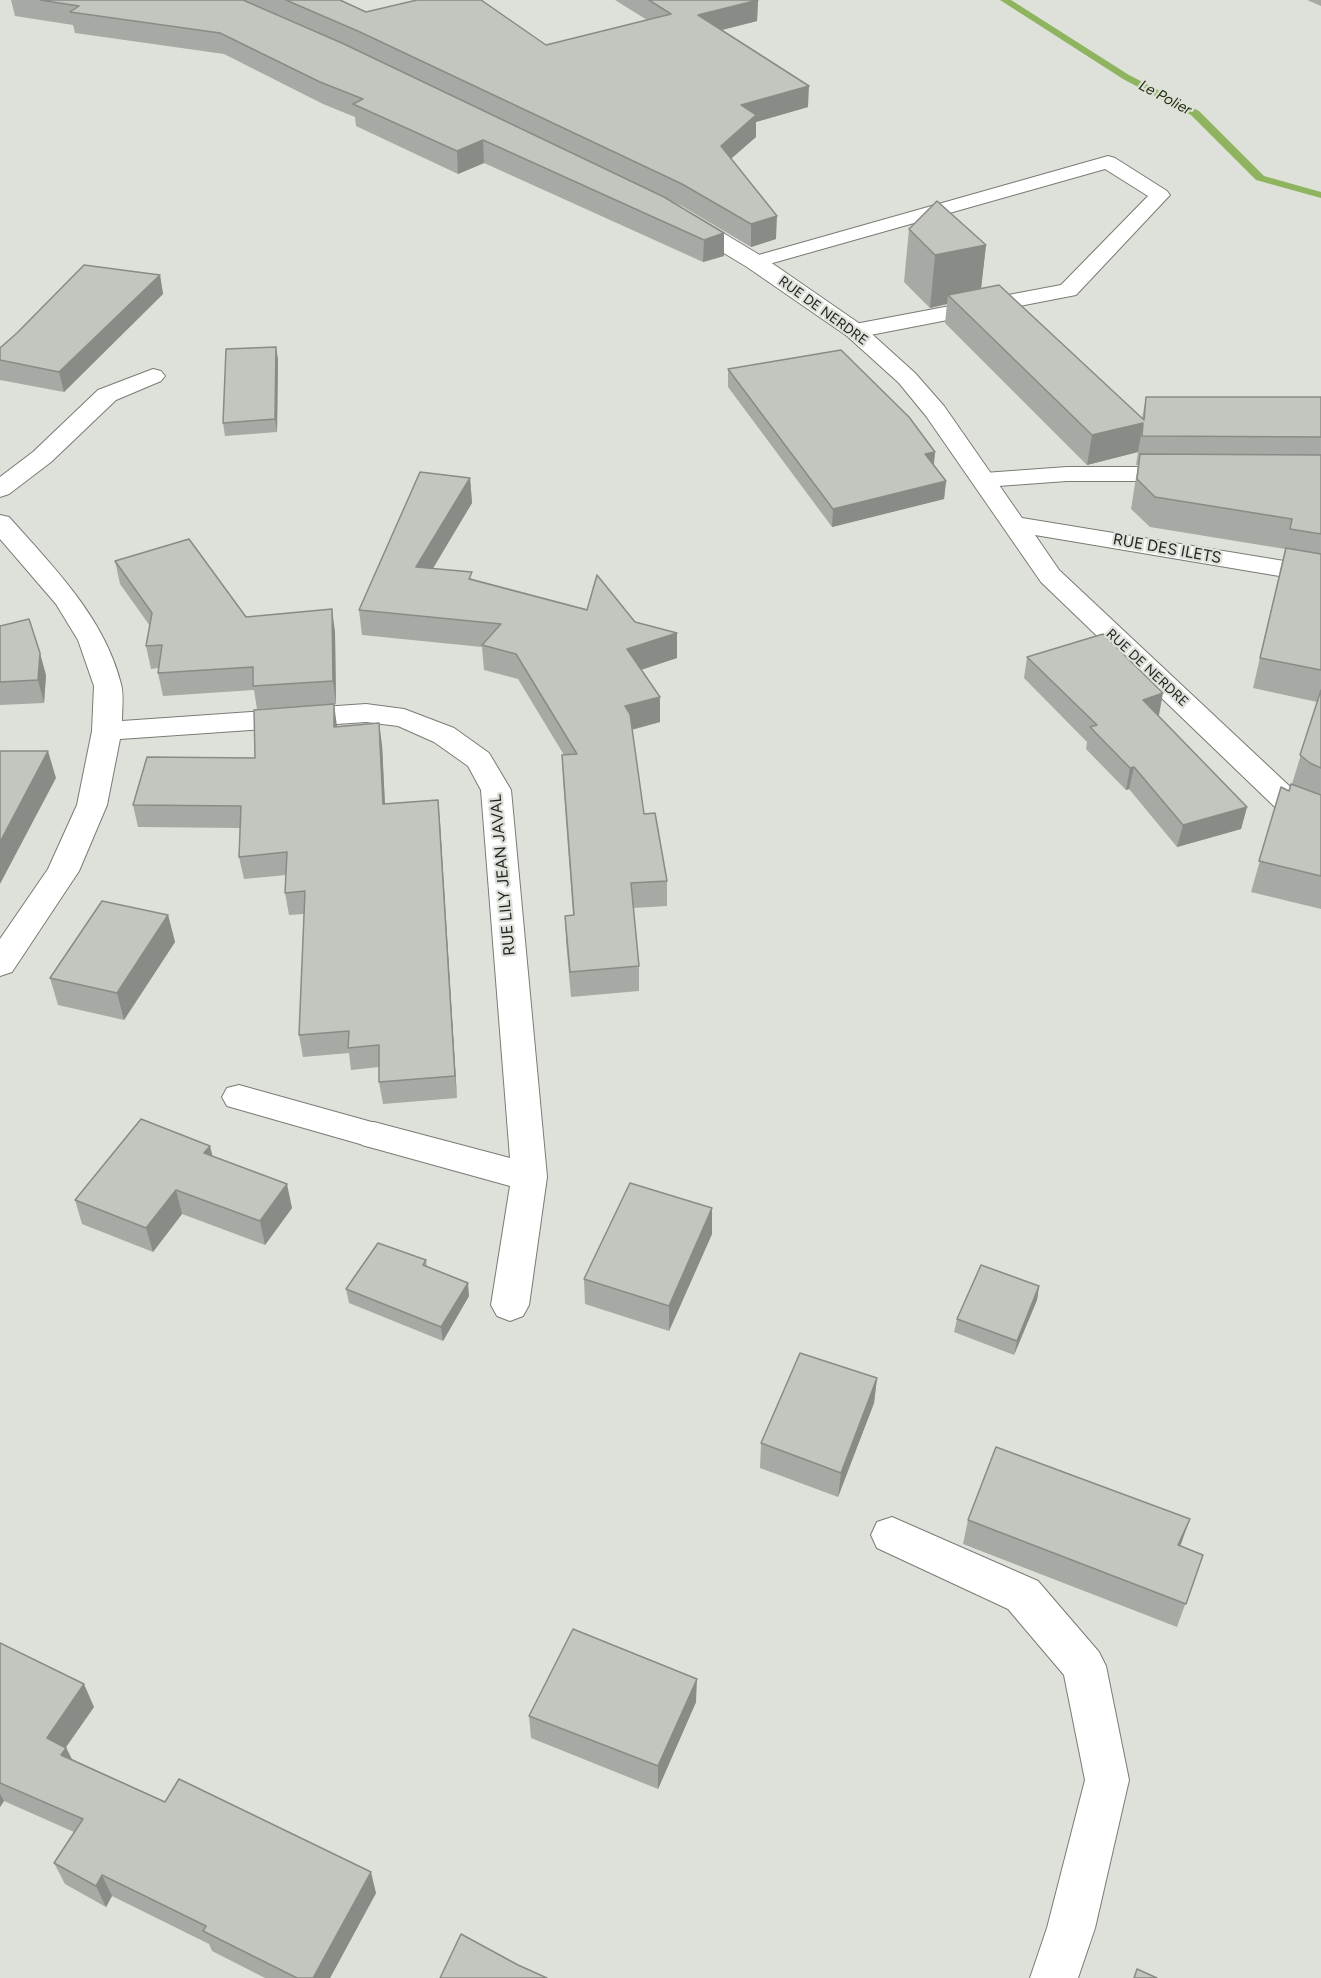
<!DOCTYPE html>
<html>
<head>
<meta charset="utf-8">
<style>
	body { margin:0 }
	canvas { display:block; background:#dde1d9 }
</style>
</head>
<body>
<canvas width="1321" height="1978"></canvas>
<script>
const ctx = document.querySelector('canvas').getContext('2d');
ctx.lineJoin = 'round';
function fillPath(path, color) {
  ctx.fillStyle = color;
  ctx.fill(path, 'evenodd');
}
function strokePath(path, color, width, dash) {
  ctx.strokeStyle = color;
  ctx.lineWidth = width;
  ctx.lineCap = dash ? 'butt' : 'round';
  ctx.setLineDash(dash || []);
  ctx.stroke(path);
}
function drawText(font, color, halo, rows, align = 'center') {
  ctx.font = font + ' Figtree,sans-serif';
  ctx.lineWidth = 4.5;
  ctx.setLineDash([]);
  ctx.textBaseline = 'middle';
  ctx.strokeStyle = halo;
  ctx.fillStyle = color;
  for (const [text, x, y, turn = 0] of rows) {
    ctx.save();
    ctx.translate(x, y);
    ctx.rotate((+turn || 0) * Math.PI / 180);
    ctx.textAlign = isNaN(turn) ? turn : align;
    if (halo) ctx.strokeText(text, 0, 0);
    ctx.fillText(text, 0, 0);
    ctx.restore();
  }
}
fillPath(new Path2D(`
	M1000 0H1011L1129 75 1199 111 1264 176 1321 192V198L1256 180 1191 115 1123 79Z`), '#8fb45f');
const lane = new Path2D(`
	M1108 156 1115 158 1167 191 1170 195 1076 295 855 338 847 336 844 331 847 326 855 324 1061 285 1148 196 1105 169 762 266 755 268 748 266 744 262 748 258Z
	M1067 467H1178L1187 469 1190 474 1187 479 1178 481H1067L984 487 975 485 972 480 975 475 984 473Z
	M239 1085 386 1126 391 1135 386 1144 374 1148 227 1106 222 1097 227 1088Z`);
const street = new Path2D(`
	M687 215 695 216 763 257 863 326 915 373 944 406 1022 518 1321 567V583L1035 535 1059 570 1300 796 1321 805V827L1278 810 1041 582 926 416 899 383 847 336 747 267 679 226 676 221 679 216Z
	M153 369 161 371 165 376 161 381 116 400 51 462 9 494 0 497V477L33 452 98 390Z
	M0 515 9 517C54 568 104 617 121 684 124 695 122 709 122 721L366 704 404 709 454 728 489 753 511 790 547 1177 529 1305 523 1316 510 1321 497 1316 491 1305 510 1186 362 1145 356 1135 362 1125 374 1122 510 1158 481 790 468 766 434 742 398 726 366 722 120 739 107 805 79 871 12 972 0 976V939L48 869 77 805 92 731 94 686 78 640 56 604 0 539Z
	M892 1517 1038 1581 1099 1652 1106 1666 1129 1780 1095 1928 1078 1978H1030L1047 1928 1085 1780 1064 1675 1008 1609 877 1548 871 1535 877 1522Z`);
strokePath(lane, '#797c75', 2);
strokePath(street, '#797c75', 2);
fillPath(lane, '#fff');
fillPath(street, '#fff');
fillPath(new Path2D(`
	M11 0H340L366 12 546 45 647 20 615 0H758L757 21 722 30 808 107 756 122V137L731 159 776 239 751 247 682 206 605 169 664 197 724 256 703 262 484 163 458 174 356 126 355 117 323 104 224 54 75 33 73 25 15 16Z
	M1307 0H1321V6Z
	M909 229 986 245 981 288 1142 418 1146 397H1321V909L1251 892 1281 787 1289 791 1292 784 1317 702 1253 688 1285 549 1150 527 1131 509 1138 465H1136L1138 452 1087 465 945 323 947 304 930 308 904 282Z
	M160 275 163 294 64 392 0 380V348Z
	M278 359 277 432 225 436 223 423Z
	M728 369 935 452 934 465 946 481 944 499 832 527 728 387Z
	M470 478 472 503 432 568 677 633V658L641 670 660 697V722L632 730 644 814 667 881V906L633 908 639 966V991L571 997 566 941 565 916 573 915 563 780 562 755H564L518 679 484 670 482 647 362 635 359 610Z
	M115 561 246 617 335 632 336 704 257 709 254 690 163 696 158 673 159 668 151 669 146 646 150 626 120 584Z
	M0 626 46 675 44 703 0 705Z
	M1027 657 1159 715 1158 716 1247 807 1241 829 1177 847 1129 789 1126 790 1086 749 1087 742 1024 678Z
	M337 727 382 745 385 804 438 800 457 1098 383 1104 379 1082V1067L351 1070 349 1053 303 1057 299 1035 304 914 289 915 285 893 286 875 244 879 239 857 240 828 138 827 133 805Z
	M168 915 175 942 124 1020 58 1005 50 978Z
	M213 1156 292 1208 265 1245 182 1214 153 1252 82 1224 75 1200Z
	M712 1208V1234L669 1331 585 1304 584 1279Z
	M426 1260 427 1267 469 1296 443 1341 349 1303 346 1289Z
	M1039 1286 1037 1300 1014 1355 954 1332 957 1319Z
	M877 1378 874 1403 838 1497 760 1468 761 1443Z
	M968 1520 1203 1555 1177 1627 963 1544Z
	M0 1643 94 1707 66 1747 72 1759 165 1802 376 1893 330 1978H265L212 1951 209 1944 112 1896 106 1907 65 1884 54 1863 74 1832 4 1801 0 1807Z
	M696 1702 658 1789 531 1738 529 1716Z`), '#a7aaa4');
fillPath(new Path2D(`
	M758 0 757 21 698 36V15Z
	M809 86 808 107 756 122V137L720 168 721 146 741 105Z
	M483 140 484 163 458 174 457 151Z
	M777 216 776 239 751 247V224Z
	M724 233V256L703 262 704 240Z
	M986 245 980 298 948 295 947 304 930 308 935 255Z
	M160 275 163 294 64 392 59 372Z
	M276 347 278 359 277 432 275 419Z
	M1143 423 1138 452 1087 465 1092 435Z
	M935 452 933 470 925 454Z
	M470 478 472 503 419 592 416 567Z
	M946 481 944 499 832 527 833 509Z
	M332 609 335 632 336 704 333 681Z
	M677 633V658L628 674 627 649Z
	M40 653 46 675 44 703 38 680Z
	M1163 693 1159 715 1138 722 1143 700Z
	M660 697V722L626 731 625 706Z
	M334 704 337 726 334 727Z
	M379 723 382 745 386 826 383 804Z
	M48 751 56 778 0 884V842Z
	M1134 767 1129 789 1126 790 1130 768Z
	M438 800 440 822 457 1098 455 1076Z
	M1247 807 1241 829 1177 847 1183 825Z
	M168 915 175 942 124 1020 117 993Z
	M210 1146 216 1170 204 1153Z
	M287 1184 292 1208 265 1245 260 1221Z
	M176 1190 182 1214 153 1252 146 1228Z
	M712 1208V1234L669 1331V1306Z
	M468 1283 469 1296 443 1341 441 1327Z
	M1039 1286 1037 1300 1014 1355 1017 1341Z
	M877 1378 874 1403 838 1497 841 1473Z
	M1190 1519 1181 1544 1170 1570 1178 1545Z
	M697 1679 696 1702 658 1789V1766Z
	M84 1684 94 1707 57 1760 47 1738Z
	M66 1748 77 1770 61 1755Z
	M0 1794 4 1801 0 1807Z
	M371 1872 376 1893 330 1978H313Z
	M102 1875 112 1896 106 1907 96 1886Z`), '#888b86');
const building = new Path2D(`
	M40 0H243L344 44 664 197 724 233 704 240 483 140 457 151 353 104 363 99 320 82 220 33 70 12 79 6Z
	M286 0H340L366 12 417 0H481L546 45 671 14 649 0H758L698 15 809 86 741 105 756 115 721 146 777 216 751 224 682 184 360 32Z
	M937 201 986 245 935 255 909 229Z
	M84 265 160 275 59 372 0 360V348L17 333Z
	M999 285 1144 420 1146 397H1321V437L1142 436 1143 423 1092 435 948 295Z
	M276 347 275 419 223 423 226 349Z
	M841 350 909 417 935 452 925 454 946 481 833 509 728 369Z
	M1140 454 1321 455V534L1290 529 1292 519 1155 497 1137 479Z
	M420 472 470 478 416 567 472 572 469 579 587 610 597 575 635 622 677 633 627 649 660 697 625 706 630 714 644 814 655 813 667 881 631 883 639 966 570 972 565 916 574 915 562 755 577 754 516 654 482 645 501 624 359 610Z
	M189 539 246 617 332 609 333 681 253 686V667L158 673 162 645 146 646 152 613 115 561Z
	M1286 548 1321 554V670L1260 658Z
	M29 619 40 653 38 680 0 682V626Z
	M1103 634 1163 693 1143 700 1247 807 1183 825 1134 767 1130 768 1090 727 1097 725 1027 657Z
	M1321 690V768L1310 763 1300 755Z
	M334 704V727L379 723 383 804 438 800 455 1076 379 1082V1045L348 1048 349 1031 299 1035 305 891 285 893 287 852 239 857 241 806 133 805 147 757 255 758 254 710Z
	M0 751H48L0 842Z
	M1291 784 1321 795V876L1259 861 1281 787 1289 791Z
	M102 901 168 915 117 993 50 978Z
	M141 1119 210 1146 204 1153 287 1184 260 1221 176 1190 146 1228 75 1200Z
	M630 1183 712 1208 669 1306 584 1279Z
	M378 1243 426 1260 423 1265 468 1283 441 1327 346 1289Z
	M981 1265 1039 1286 1017 1341 957 1319Z
	M800 1353 877 1378 841 1473 761 1443Z
	M996 1447 1190 1519 1178 1545 1203 1555 1186 1604 968 1520Z
	M573 1629 697 1679 658 1766 529 1716Z
	M0 1643 84 1684 47 1738 66 1748 61 1755 165 1802 179 1779 371 1872 313 1978H297L203 1931 206 1926 102 1875 96 1886 54 1863 83 1819 0 1783Z
	M461 1934 518 1965 547 1978H440Z
	M1137 1969 1157 1978H1134Z`);
fillPath(building, '#c2c6bf');
strokePath(building, '#888b86', 1.5);
drawText('14px', '#222421', '#dde1d9', [
	["RUE DE NERDRE",823,311,36],
	["RUE DE NERDRE",1147,668,43]
]);
drawText('italic 15px', '#202f0b', '#dde1d9', [
	["Le Polier",1165,98,28]
]);
drawText('16px', '#222421', '#dde1d9', [
	["RUE DES ILETS",1167,549,10],
	["RUE LILY JEAN JAVAL",503,875,-95]
]);
</script>
</body>
</html>
